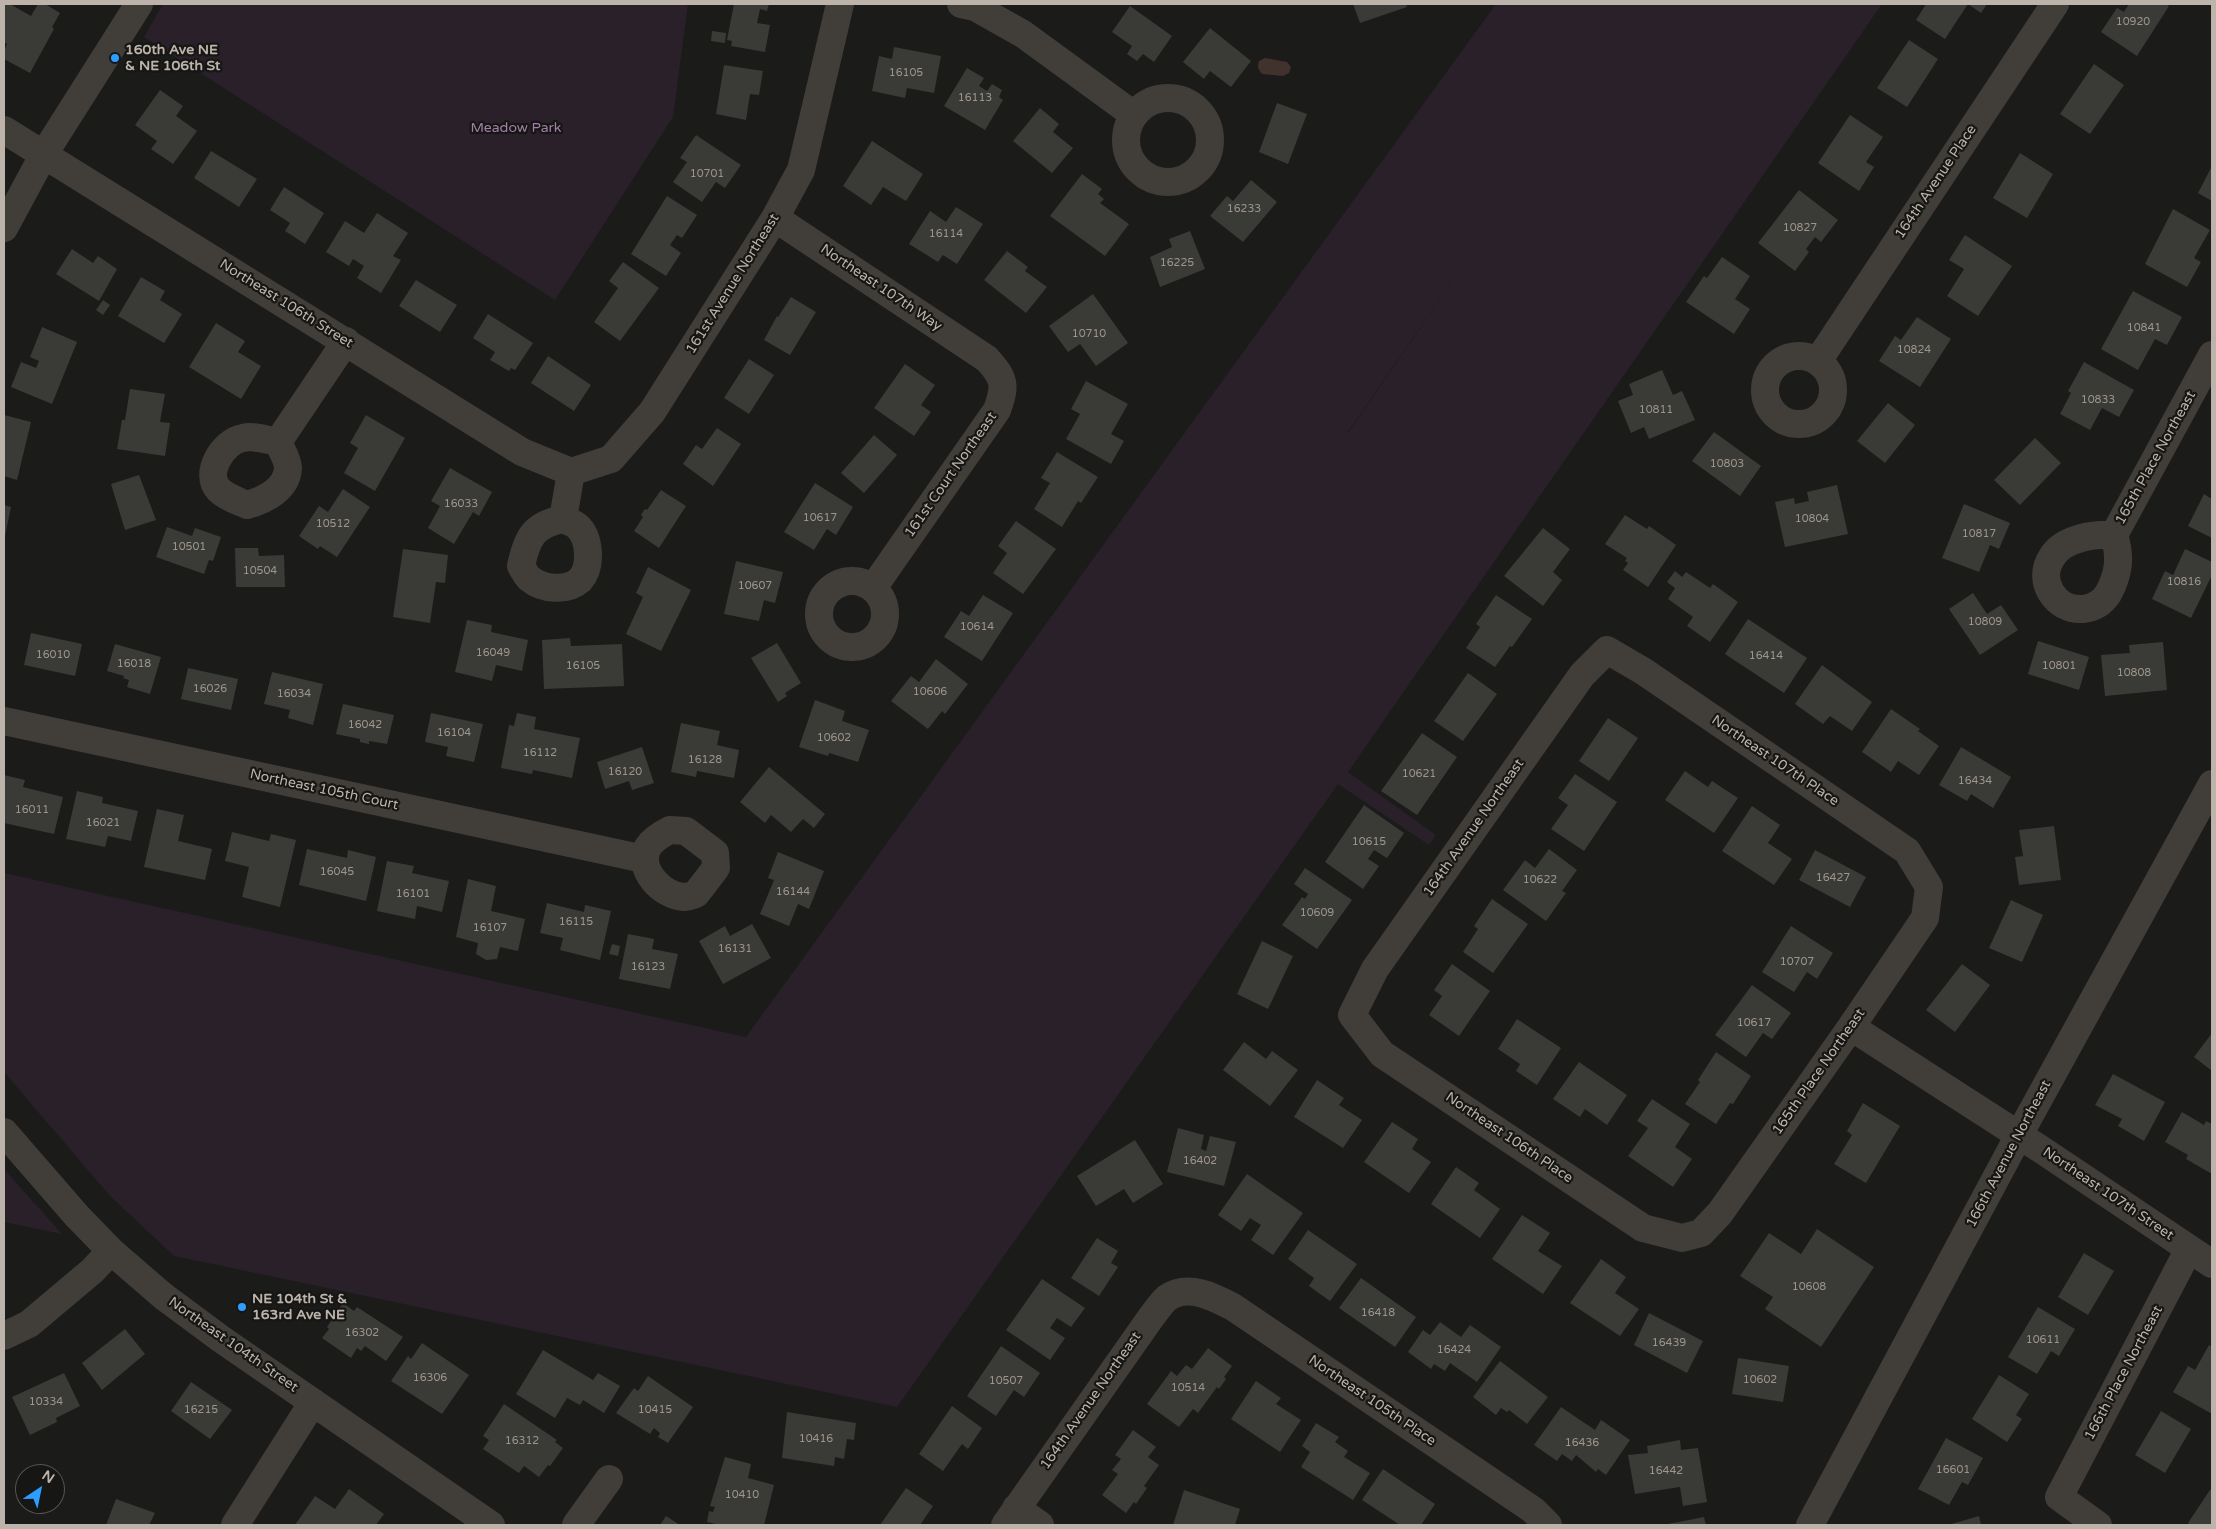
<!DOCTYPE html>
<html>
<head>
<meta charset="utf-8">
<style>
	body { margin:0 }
	#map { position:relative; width:2216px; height:1529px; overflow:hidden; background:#1b1b19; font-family:"Varela Round",sans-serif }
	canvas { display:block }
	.frame { position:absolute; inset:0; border:5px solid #bcb3aa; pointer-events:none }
	.north { position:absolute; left:15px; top:1464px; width:50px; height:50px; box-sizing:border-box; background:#161614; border:1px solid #585550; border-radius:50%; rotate:34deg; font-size:14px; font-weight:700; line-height:20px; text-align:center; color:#bcb3aa }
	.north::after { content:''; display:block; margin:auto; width:18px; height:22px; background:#2d9eff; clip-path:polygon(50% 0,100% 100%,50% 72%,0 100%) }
</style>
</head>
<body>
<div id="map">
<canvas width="2216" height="1529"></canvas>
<div class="frame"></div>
<div class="north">N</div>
</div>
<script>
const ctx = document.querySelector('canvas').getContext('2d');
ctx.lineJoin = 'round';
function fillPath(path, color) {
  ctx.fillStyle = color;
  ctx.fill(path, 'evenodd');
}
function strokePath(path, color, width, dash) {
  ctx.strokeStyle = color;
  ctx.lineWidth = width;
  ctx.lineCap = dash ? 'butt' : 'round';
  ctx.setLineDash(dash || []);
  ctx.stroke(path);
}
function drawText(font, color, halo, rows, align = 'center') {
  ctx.font = font + ' "Varela Round",sans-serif';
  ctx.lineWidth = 4.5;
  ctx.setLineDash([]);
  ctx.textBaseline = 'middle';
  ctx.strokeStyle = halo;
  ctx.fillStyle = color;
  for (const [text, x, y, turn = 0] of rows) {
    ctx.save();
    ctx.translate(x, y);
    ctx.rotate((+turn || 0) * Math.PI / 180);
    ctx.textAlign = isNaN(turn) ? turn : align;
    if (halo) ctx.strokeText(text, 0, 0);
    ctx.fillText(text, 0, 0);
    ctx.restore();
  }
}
fillPath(new Path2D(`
	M163 4H688L673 117 555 300 144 37Z
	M1496 4H1882L1348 772 1436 835 1429 845 1338 784 897 1407 174 1256 110 1196 4 1072V873L746 1037ZM1478 244 1348 433V432Z
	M4 1169 62 1234 4 1222Z`), '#29202a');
fillPath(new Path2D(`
	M1265 58 1287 62 1291 67 1289 73 1283 76 1262 74C1258 69 1257 67 1259 61Z`), '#41322d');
fillPath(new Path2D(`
	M4 4H10L31 16 38 4H45L60 13 52 27 54 29 30 73 4 59V51L7 44 4 42Z
	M734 4H769L767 11 760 9 757 23 770 25 765 52 731 46 732 41 727 40Z
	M1353 4H1406L1407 7 1360 23Z
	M1926 4H1987L1981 13 1968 4 1945 39 1916 20Z
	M2129 4H2166L2169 6 2137 56 2101 32 2117 8 2124 12Z
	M1130 6 1172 36 1154 62 1143 54 1137 61 1127 54 1132 46 1112 32Z
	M1210 28 1251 61 1231 87 1210 71 1204 79 1183 62Z
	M712 31 726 33 725 43 711 41Z
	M1909 40 1938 59 1907 107 1877 88Z
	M894 47 941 56 934 93 907 88 905 98 872 91 879 56 892 59Z
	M2094 64 2124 85 2090 134 2060 114Z
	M724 65 763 71 759 95 750 94 746 120 716 114Z
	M967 68 984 78 979 86 987 91 992 84 1002 90 999 97 1003 100 985 130 944 106Z
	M160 90 183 106 176 116 197 131 173 164 151 149 157 141 135 125Z
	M1277 103 1307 114 1288 164 1259 152Z
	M1040 108 1059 124 1053 132 1073 148 1052 173 1013 141Z
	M1850 115 1883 137 1866 162 1874 167 1859 191 1818 163Z
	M696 135 741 165 725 188 716 182 702 202 673 182 687 162 680 158Z
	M872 141 923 174 906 201 883 187 871 205 843 186Z
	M211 151 257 179 239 207 194 178Z
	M2020 153 2053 174 2027 218 1993 198Z
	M2212 166V201L2198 193Z
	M1082 174 1102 189 1098 194 1104 199 1100 203 1129 224 1105 256 1050 216Z
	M1251 180 1277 202 1243 242 1210 216 1227 196 1233 201Z
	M284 187 324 213 305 244 285 231 290 223 270 210Z
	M1799 190 1838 220 1821 242 1815 237 1806 249 1809 252 1795 271 1758 243Z
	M667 196 697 215 682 238 677 235 670 245 681 253 666 276 631 254Z
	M956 207 983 224 957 264 943 255 938 262 909 244 930 211 946 222Z
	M2173 209 2210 230 2194 258 2201 262 2187 287 2145 264Z
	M377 213 408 233 393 256 401 260 381 293 357 278 364 266 353 259 349 266 326 252 345 221 364 233Z
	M1190 231 1205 269 1160 287 1150 257 1172 247 1169 239Z
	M1965 235 2012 266 1978 316 1947 296 1964 269 1949 260Z
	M72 249 93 263 98 256 117 269 99 301 56 274Z
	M1007 251 1028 267 1025 271 1047 287 1026 313 984 280Z
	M1722 257 1750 276 1735 299 1750 309 1734 334 1686 302 1704 276 1707 278Z
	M623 262 659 288 620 341 594 322 618 288 609 281Z
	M141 277 165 291 160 300 182 314 164 343 118 316Z
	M416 280 457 305 440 332 399 306Z
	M2133 291 2182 317 2167 345 2155 339 2138 370 2101 349Z
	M1093 294 1128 343 1096 366 1080 344 1068 352 1049 326Z
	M791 297 816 312 790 355 764 340 777 316 778 317Z
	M103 300 110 305 103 315 96 310Z
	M488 314 533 343 515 370 511 368 509 371 490 360 495 352 473 338Z
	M1917 317 1951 339 1920 387 1879 361 1895 336 1901 340Z
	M216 323 245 341 238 352 261 366 241 399 189 367Z
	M42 327 77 342 52 404 11 387 21 362 36 368 39 361 30 357Z
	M548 356 591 385 574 411 531 383Z
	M749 359 774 375 749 414 724 398Z
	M2084 362 2134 390 2119 417 2102 408 2090 430 2060 414 2071 393 2068 391Z
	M905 364 935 385 921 405 931 412 914 436 874 408Z
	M1662 370 1673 395 1682 391 1695 420 1649 439 1644 427 1631 433 1618 401 1633 395 1629 384Z
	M1086 381 1128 404 1111 434 1124 441 1111 464 1066 439 1080 414 1071 409Z
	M130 389 165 394 160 422 170 423 165 456 117 449 122 420H125Z
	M1888 403 1915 425 1885 463 1857 441Z
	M4 415 31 422 17 480 4 476Z
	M366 415 405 438 375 491 344 473 358 448 350 443Z
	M717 428 741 444 713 486 683 464 696 445 702 449Z
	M1714 432 1761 466 1740 496 1692 461Z
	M874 435 897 455 864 493 841 473Z
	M2035 438 2061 463 2020 505 1994 480Z
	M1057 452 1098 477 1081 503 1078 501 1062 527 1034 509 1050 483 1041 478Z
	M450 468 492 492 479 516 473 512 454 544 428 528 440 506 431 501Z
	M139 475 156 520 125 530 111 484Z
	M815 483 853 507 836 535 827 529 814 550 784 532Z
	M1837 485 1848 534 1785 547 1775 502 1794 498 1795 504 1809 501 1807 492Z
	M343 489 370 507 337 557 320 546 318 549 299 536 319 506 328 512Z
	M661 490 686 506 659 548 634 531 643 517 641 515 645 509 647 510Z
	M2204 494 2212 499V538L2188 526Z
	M1964 504 2010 523 1999 549 1990 545 1979 572 1942 558Z
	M4 505 11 507 5 536H4Z
	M1625 515 1647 529 1649 526 1676 545 1648 587 1623 570 1628 563 1625 561 1627 558 1605 544Z
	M1016 521 1056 549 1023 594 993 573 1007 553 998 546Z
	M167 527 192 536 195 528 221 537 213 561 209 560 204 574 156 557Z
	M1543 528 1570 549 1553 572 1562 580 1543 606 1504 576Z
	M235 548H258L259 556 284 555 285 587H236Z
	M403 549 448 555 445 583 436 582 430 623 393 617Z
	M2185 549 2212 562V575L2191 618 2152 599 2165 571 2173 575Z
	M736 561 783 572 775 603 764 600 759 621 724 614Z
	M648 567 691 590 661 651 626 634 643 597 636 593Z
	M1675 571 1682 577 1686 572 1710 588 1713 584 1738 602 1710 642 1687 626 1693 617 1668 599 1675 588 1667 582Z
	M1973 593 1987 614 2001 605 2018 630 1980 655 1949 609Z
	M983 595 1013 613 982 661 944 637 961 611 969 616Z
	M1496 595 1532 619 1512 647 1510 646 1495 667 1466 648 1480 627 1476 624Z
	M1748 619 1807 658 1784 693 1725 654Z
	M467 620 492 625 491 632 528 640 522 671 496 665 492 681 455 672Z
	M31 633 82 644 75 676 24 665Z
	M570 638 571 646 622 644 624 686 544 689 542 640Z
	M2038 641 2089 657 2079 690 2028 674Z
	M2163 642 2167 690 2105 696 2101 655 2130 653 2129 645Z
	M777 643 801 683 785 693 787 696 778 702 751 658Z
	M115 644 161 657 150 694 127 687 129 680 123 678 124 676 107 671Z
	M936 659 968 684 945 714 942 711 928 729 891 701 911 676 919 682Z
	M1822 665 1872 702 1852 731 1830 716 1823 724 1795 704Z
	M188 668 238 679 231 710 181 699Z
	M272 672 323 684 313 725 288 718 290 710 264 704Z
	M1468 673 1497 694 1463 741 1434 721Z
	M815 700 845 711 842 721 869 730 858 762 829 753 828 756 799 747Z
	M343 704 394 715 387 744 369 741V744L360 742V739L336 734Z
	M1891 709 1920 729 1918 731 1939 746 1919 775 1898 761 1891 772 1862 752Z
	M431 713 483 724 474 762 446 756 448 747 425 742Z
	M517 713 536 717 534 729 580 738 572 778 533 770 532 774 501 768 509 725 514 726Z
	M1608 718 1638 738 1609 781 1579 761Z
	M681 723 720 731 717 745 739 750 734 778 697 771 696 777 671 772Z
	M1422 733 1457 757 1417 815 1381 791Z
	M642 747 654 783 632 790 629 781 605 789 597 762Z
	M1961 747 2011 777 1993 808 1971 794 1967 801 1939 785Z
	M769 767 825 814 814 828 803 819 791 832 771 815 765 823 740 802Z
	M1685 771 1708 787 1712 781 1738 798 1714 833 1665 800Z
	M1575 774 1617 802 1584 851 1551 829 1568 805 1558 798Z
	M4 775 25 780 23 787 63 797 54 834 4 823Z
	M77 791 103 797 102 803 138 811 131 841 108 836 105 847 66 839Z
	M1364 805 1404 833 1387 858 1374 850 1368 859 1379 866 1363 889 1325 862Z
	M1752 806 1780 825 1768 843 1792 859 1774 885 1722 851Z
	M157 809 184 815 178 841 212 849 205 880 144 867Z
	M2054 826 2061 880 2019 885 2015 857 2023 856 2019 830Z
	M232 832 269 841 271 834 296 840 280 907 242 897 249 867 225 861Z
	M307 849 347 858 348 850 376 857 366 901 299 885Z
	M1549 849 1577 870 1562 891 1566 893 1546 921 1503 890 1525 860 1535 868Z
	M1815 850 1866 877 1850 907 1799 880Z
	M778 852 824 871 809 909 798 904 789 926 760 914 774 880 768 878Z
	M387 861 414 866 412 873 449 881 442 912 417 906 415 919 377 911Z
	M1305 868 1352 900 1317 949 1282 925 1302 897 1305 899 1308 894 1294 884Z
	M468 879 496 886 491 911 525 919 518 951 500 947 497 959 486 960 476 954 478 943 456 937Z
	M1492 899 1528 924 1493 973 1463 952 1478 929 1474 926Z
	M2011 900 2043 915 2022 962 1989 948Z
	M547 903 584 912 585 905 611 911 600 960 560 950 563 938 540 933Z
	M752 924 771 958 723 984 699 941 725 926 730 936Z
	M1791 926 1833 953 1817 979 1807 972 1794 992 1762 972Z
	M628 934 654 939 652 949 678 954 670 989 619 979Z
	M1262 941 1293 956 1268 1009 1237 994Z
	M612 944 620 946 618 956 609 954Z
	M1452 964 1490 991 1459 1036 1429 1015 1442 996 1434 990Z
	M1962 964 1990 985 1955 1032 1926 1010Z
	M1752 985 1791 1013 1772 1039 1763 1033 1746 1057 1715 1035Z
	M1517 1019 1561 1048 1537 1085 1516 1071 1520 1064 1498 1049Z
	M2212 1033V1071L2194 1057Z
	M1244 1042 1266 1059 1272 1051 1298 1070 1270 1106 1223 1070Z
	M1716 1052 1751 1076 1733 1104 1730 1103 1716 1124 1685 1104 1700 1082 1698 1080Z
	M1579 1062 1627 1095 1607 1125 1585 1109 1580 1117 1553 1099Z
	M2113 1074 2165 1102 2144 1141 2118 1126 2122 1119 2095 1105Z
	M1317 1080 1344 1098 1339 1105 1362 1120 1343 1148 1294 1117Z
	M1652 1099 1690 1124 1675 1147 1692 1159 1673 1187 1628 1156 1648 1128 1637 1121Z
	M1863 1103 1900 1126 1866 1183 1834 1164 1852 1135 1847 1131Z
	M2182 1112 2204 1125 2206 1121 2212 1124V1174L2186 1159 2188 1155 2165 1142Z
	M1392 1122 1418 1139 1412 1149 1431 1162 1409 1193 1364 1162Z
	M1178 1128 1204 1135 1201 1149 1206 1151 1210 1136 1236 1142 1224 1186 1167 1172Z
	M1135 1140 1163 1184 1133 1203 1124 1189 1096 1206 1077 1176Z
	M1456 1167 1479 1183 1474 1190 1500 1209 1480 1238 1431 1204Z
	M1247 1174 1303 1213 1273 1255 1251 1240 1261 1225 1250 1218 1241 1231 1218 1215Z
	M1522 1215 1550 1233 1538 1251 1562 1266 1543 1294 1492 1259Z
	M1817 1229 1874 1267 1821 1347 1765 1309 1773 1297 1740 1276 1769 1233 1801 1254Z
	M1308 1230 1357 1264 1330 1301 1309 1286 1314 1278 1288 1259Z
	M1097 1238 1118 1251 1111 1263 1118 1267 1099 1296 1071 1278Z
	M2084 1253 2114 1271 2088 1315 2058 1297Z
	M1601 1259 1626 1277 1615 1293 1639 1309 1620 1336 1570 1303Z
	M1361 1278 1416 1317 1395 1347 1339 1308Z
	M1042 1279 1085 1308 1071 1327 1057 1318 1050 1328 1065 1338 1050 1360 1006 1330Z
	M343 1303 354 1311 357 1307 403 1337 386 1361 365 1346 361 1351 357 1348 351 1358 322 1338 329 1329 327 1327Z
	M2038 1307 2075 1329 2059 1356 2051 1351 2037 1374 2008 1357Z
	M1649 1313 1703 1341 1687 1373 1634 1345Z
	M1440 1322 1461 1337 1470 1325 1501 1347 1477 1382 1450 1363 1445 1371 1434 1364 1431 1369 1408 1352 1423 1330 1430 1335Z
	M125 1329 145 1354 102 1390 82 1363Z
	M422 1343 469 1375 442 1414 391 1381 408 1356 411 1359Z
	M2209 1345 2212 1347V1414L2173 1392 2188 1366 2195 1370Z
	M1001 1346 1040 1373 1024 1397 1014 1390 996 1416 967 1396Z
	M1208 1348 1232 1366 1224 1377 1226 1379 1219 1389 1217 1387 1198 1413 1193 1409 1179 1427 1147 1404 1171 1371 1177 1376 1186 1365 1192 1369Z
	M543 1350 593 1380 598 1373 620 1386 604 1413 583 1400 580 1405 567 1398 555 1418 516 1394Z
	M1738 1358 1789 1366 1783 1402 1732 1394Z
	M1500 1361 1548 1397 1527 1424 1509 1410 1507 1412 1501 1408 1496 1415 1473 1397Z
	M64 1373 80 1406 56 1418 57 1422 30 1435 12 1397Z
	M1999 1375 2029 1394 2016 1415 2022 1419 2007 1442 1972 1419Z
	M648 1376 693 1407 668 1443 658 1437 660 1433 654 1428 650 1434 616 1413 634 1388 638 1391Z
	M1256 1381 1281 1398 1276 1404 1301 1420 1280 1452 1231 1419Z
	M191 1382 232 1410 210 1439 171 1411Z
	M504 1404 557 1440 555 1442 563 1448 550 1466 548 1465 539 1477 524 1466 519 1473 483 1449 489 1440 483 1436Z
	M952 1406 982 1428 968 1449 962 1444 943 1471 919 1454Z
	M1561 1407 1595 1430 1601 1420 1630 1440 1606 1475 1598 1469 1596 1472 1576 1455 1572 1461 1562 1454 1557 1461 1534 1445Z
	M2161 1411 2191 1429 2165 1473 2135 1455Z
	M787 1412 856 1423 854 1440 847 1439 844 1459 835 1457 834 1466 782 1458Z
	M1316 1423 1339 1437 1335 1442 1348 1451 1344 1457 1370 1473 1353 1500 1301 1467 1310 1452 1302 1446Z
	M1133 1430 1156 1447 1148 1457 1159 1465 1144 1486 1147 1488 1136 1504 1134 1502 1126 1513 1102 1495 1118 1474 1112 1470 1121 1459 1115 1455Z
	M1946 1438 1983 1458 1968 1485 1962 1482 1949 1505 1918 1489Z
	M1680 1440 1681 1450 1698 1448 1707 1502 1683 1506 1680 1487 1635 1494 1628 1455 1648 1453 1647 1446Z
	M725 1457 751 1464 748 1478 774 1485 764 1525H720L707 1522 709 1511 713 1512 715 1507 710 1506Z
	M1383 1469 1435 1504 1421 1525H1400L1362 1500Z
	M2212 1487V1525H2191L2188 1523Z
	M906 1488 933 1506 920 1525H880Z
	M349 1489 384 1514 376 1525H295L315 1496 335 1509Z
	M1184 1490 1240 1509 1235 1525H1173Z
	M116 1499 155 1513 149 1525H106Z
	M666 1516 680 1525H660Z
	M1979 1516 1981 1525H1948Z
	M1704 1517 1706 1525H1669L1668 1524Z`), '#3a3a36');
strokePath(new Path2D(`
	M961 4 975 7 1023 34 1134 115
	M1126 140a42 42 0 1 1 84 0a42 42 0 1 1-84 0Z
	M4 130 522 452 571 472
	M775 218 987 359C1005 379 1006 385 997 410L873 588
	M4 228 44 154 139 4
	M1765 390a34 34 0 1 1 68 0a34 34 0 1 1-68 0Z
	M1818 361 2055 4
	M278 442C281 449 288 460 288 468 287 489 265 500 247 505 238 501 226 497 219 490 203 474 223 441 243 438 254 435 267 440 278 442L346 341
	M563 519 571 472 611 459 652 412 775 218 801 170 840 4
	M563 519C567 521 574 523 577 526 590 537 592 567 580 580 567 592 542 589 530 579 526 576 524 570 521 566 527 538 533 525 563 519Z
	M2114 535C2094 534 2063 538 2052 557 2036 580 2055 611 2083 609 2093 608 2102 603 2108 594 2119 574 2121 557 2114 535L2212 355
	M819 614a33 33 0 1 1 66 0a33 33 0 1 1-66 0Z
	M1607 650 1643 671 1907 851 1929 887 1925 918 1851 1027 1720 1213 1701 1233 1682 1238 1643 1228 1382 1054 1352 1015 1375 969 1582 675Z
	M4 721 644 859
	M670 830 686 831 715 853 716 868 696 894C693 895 688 897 684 897 662 896 636 869 648 847 653 839 662 834 670 830Z
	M1851 1027 2042 1150 2212 1264
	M4 1132 77 1216 111 1251 163 1296 221 1339 491 1525
	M4 1336 29 1324 92 1271 111 1251
	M1016 1508 1040 1525
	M235 1525 313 1402
	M576 1525 609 1479
	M1005 1525 1152 1316C1157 1310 1161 1303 1167 1298 1188 1283 1214 1297 1233 1307L1533 1510 1548 1525
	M1810 1525 2019 1135 2212 784
	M2098 1525 2059 1497 2189 1249`), '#413e39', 28);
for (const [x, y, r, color] of [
	[115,58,5,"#2d9eff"],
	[242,1307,5,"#2d9eff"]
]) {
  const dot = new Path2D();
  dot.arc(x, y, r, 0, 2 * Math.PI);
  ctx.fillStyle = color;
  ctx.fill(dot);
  strokePath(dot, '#161614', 2);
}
drawText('11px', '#9c958d', null, [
	["10920",2133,22],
	["16105",906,73],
	["16113",975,98],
	["10701",707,174],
	["16233",1244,209],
	["10827",1800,228],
	["16114",946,234],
	["16225",1177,263],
	["10841",2144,328],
	["10710",1089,334],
	["10824",1914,350],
	["10833",2098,400],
	["10811",1656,410],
	["10803",1727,464],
	["16033",461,504],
	["10617",820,518],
	["10804",1812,519],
	["10512",333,524],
	["10817",1979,534],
	["10501",189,547],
	["10504",260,571],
	["10816",2184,582],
	["10607",755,586],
	["10809",1985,622],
	["10614",977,627],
	["16049",493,653],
	["16010",53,655],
	["16414",1766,656],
	["16018",134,664],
	["16105",583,666],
	["10801",2059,666],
	["10808",2134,673],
	["16026",210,689],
	["10606",930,692],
	["16034",294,694],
	["16042",365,725],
	["16104",454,733],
	["10602",834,738],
	["16112",540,753],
	["16128",705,760],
	["16120",625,772],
	["10621",1419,774],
	["16434",1975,781],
	["16011",32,810],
	["16021",103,823],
	["10615",1369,842],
	["16045",337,872],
	["16427",1833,878],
	["10622",1540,880],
	["16144",793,892],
	["16101",413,894],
	["10609",1317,913],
	["16115",576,922],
	["16107",490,928],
	["16131",735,949],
	["10707",1797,962],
	["16123",648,967],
	["10617",1754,1023],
	["16402",1200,1161],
	["10608",1809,1287],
	["16418",1378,1313],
	["16302",362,1333],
	["10611",2043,1340],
	["16439",1669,1343],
	["16424",1454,1350],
	["16306",430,1378],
	["10602",1760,1380],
	["10507",1006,1381],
	["10514",1188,1388],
	["10334",46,1402],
	["16215",201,1410],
	["10415",655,1410],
	["10416",816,1439],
	["16312",522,1441],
	["16436",1582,1443],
	["16601",1953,1470],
	["16442",1666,1471],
	["10410",742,1495]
]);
drawText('bold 14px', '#bcb3aa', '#161614', [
	["160th Ave NE",125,50],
	["& NE 106th St",125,66],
	["NE 104th St &",252,1299],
	["163rd Ave NE",252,1315]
], 'left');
drawText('14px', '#a37fa9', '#161614', [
	["Meadow Park",516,128]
]);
drawText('14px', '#bcb3aa', '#161614', [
	["164th Avenue Place",1936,182,-56],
	["161st Avenue Northeast",733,284,-58],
	["Northeast 107th Way",881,288,34],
	["Northeast 106th Street",286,304,32],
	["165th Place Northeast",2156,458,-61],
	["161st Court Northeast",951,475,-55],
	["Northeast 107th Place",1775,761,34],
	["Northeast 105th Court",324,790,12],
	["164th Avenue Northeast",1474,828,-55],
	["165th Place Northeast",1819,1072,-55],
	["Northeast 106th Place",1509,1138,34],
	["166th Avenue Northeast",2009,1154,-62],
	["Northeast 107th Street",2108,1194,34],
	["Northeast 104th Street",233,1345,35],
	["166th Place Northeast",2124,1373,-62],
	["164th Avenue Northeast",1091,1401,-55],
	["Northeast 105th Place",1372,1401,34]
]);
</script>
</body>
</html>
